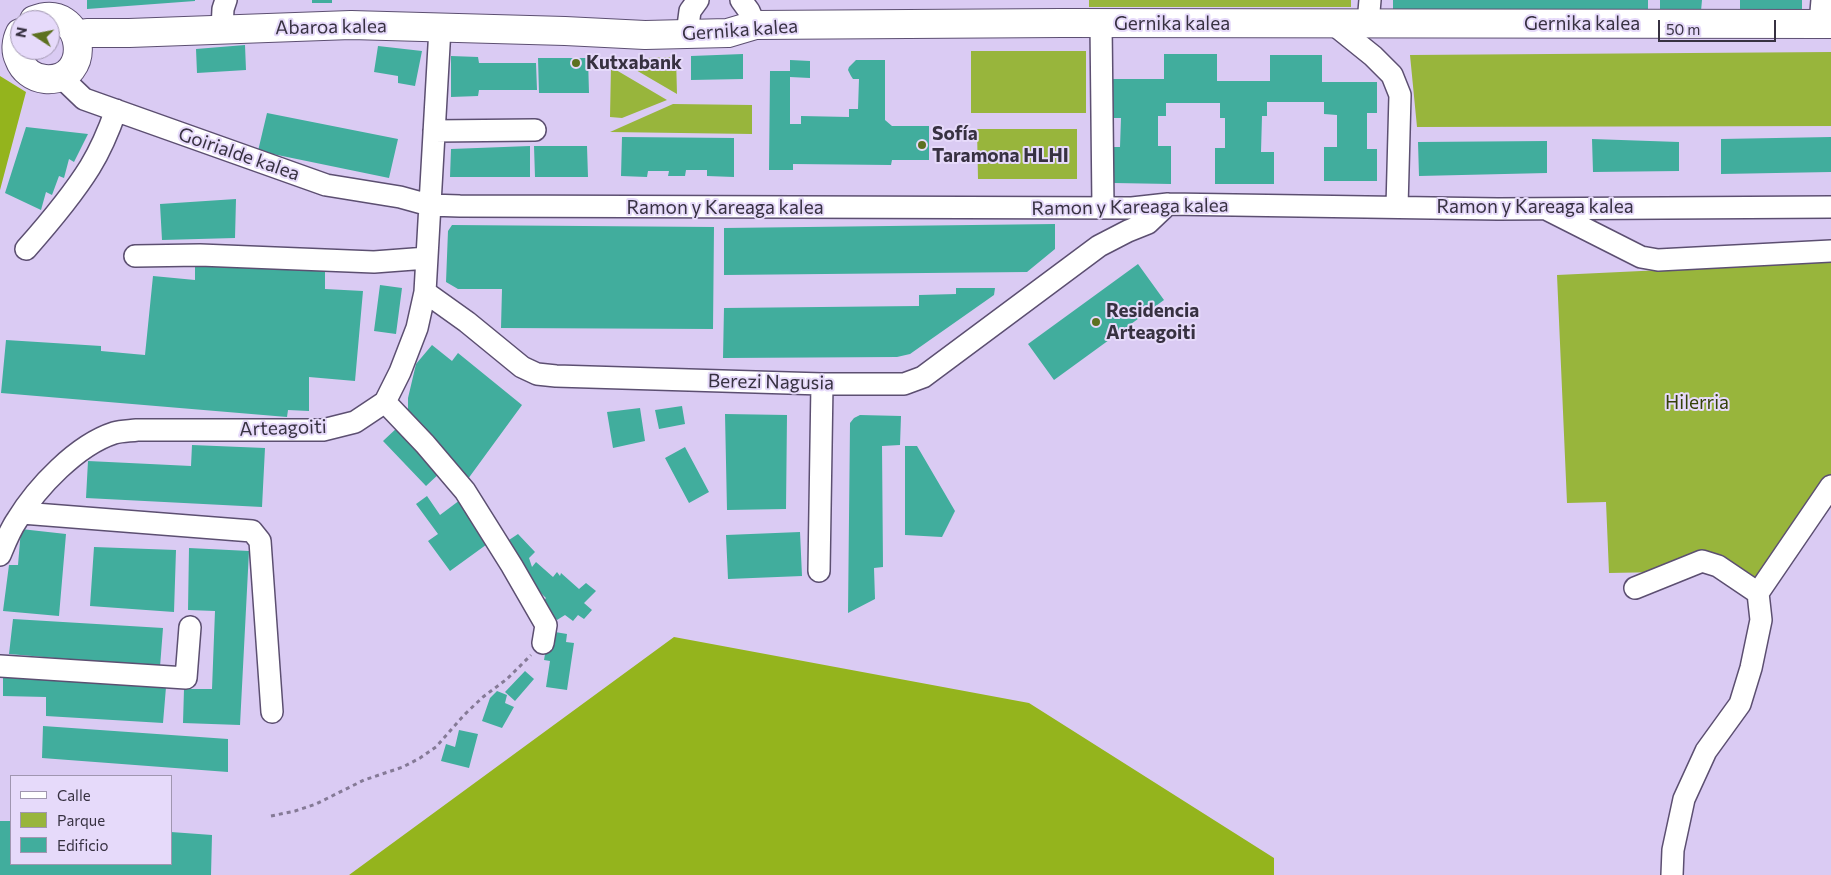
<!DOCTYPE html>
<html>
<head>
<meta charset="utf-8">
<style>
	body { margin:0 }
	#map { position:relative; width:1831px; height:875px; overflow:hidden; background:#dacbf3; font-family:Commissioner,sans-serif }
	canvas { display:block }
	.legend { position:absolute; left:10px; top:775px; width:162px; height:90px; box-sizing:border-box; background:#e6dafa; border:1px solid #a096b0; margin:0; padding:6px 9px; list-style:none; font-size:15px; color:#373141 }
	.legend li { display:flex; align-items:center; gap:10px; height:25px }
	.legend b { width:25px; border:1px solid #a096b0 }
	.north { position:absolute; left:10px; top:10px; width:50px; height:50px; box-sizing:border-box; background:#e6dafa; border:1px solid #a096b0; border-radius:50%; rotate:281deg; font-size:14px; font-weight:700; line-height:20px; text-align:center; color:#373141 }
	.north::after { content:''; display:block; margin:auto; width:18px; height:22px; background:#5d7120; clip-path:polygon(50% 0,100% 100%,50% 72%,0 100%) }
	.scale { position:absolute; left:1658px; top:20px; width:118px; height:22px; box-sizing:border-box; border:2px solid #373141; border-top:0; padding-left:6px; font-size:15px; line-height:18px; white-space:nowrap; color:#373141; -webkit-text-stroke:4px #e6dafa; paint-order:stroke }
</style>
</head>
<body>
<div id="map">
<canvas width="1831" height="875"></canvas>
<ul class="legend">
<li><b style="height:6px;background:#fff"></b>Calle</li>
<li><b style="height:14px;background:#98b53c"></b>Parque</li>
<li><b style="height:14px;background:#41ad9d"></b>Edificio</li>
</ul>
<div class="north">N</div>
<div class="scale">50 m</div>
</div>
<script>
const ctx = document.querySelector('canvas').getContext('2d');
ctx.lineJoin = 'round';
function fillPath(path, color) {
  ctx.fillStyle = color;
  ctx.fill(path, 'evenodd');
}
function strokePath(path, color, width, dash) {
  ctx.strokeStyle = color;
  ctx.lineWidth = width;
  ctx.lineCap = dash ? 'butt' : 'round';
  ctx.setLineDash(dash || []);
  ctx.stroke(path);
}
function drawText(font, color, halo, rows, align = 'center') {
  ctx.font = font + ' Commissioner,sans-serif';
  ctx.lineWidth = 4;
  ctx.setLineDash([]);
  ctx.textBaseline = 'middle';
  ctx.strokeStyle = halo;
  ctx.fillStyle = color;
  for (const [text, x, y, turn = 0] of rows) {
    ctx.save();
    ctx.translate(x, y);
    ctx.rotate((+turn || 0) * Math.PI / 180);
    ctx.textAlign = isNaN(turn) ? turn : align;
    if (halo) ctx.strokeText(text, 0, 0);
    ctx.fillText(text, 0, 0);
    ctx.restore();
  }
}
fillPath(new Path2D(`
	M1089 0H1351V7H1089Z
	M971 51H1086V113H971Z
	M1831 52V126L1417 127 1410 55Z
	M676 57 677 94 617 59Z
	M611 67 667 100 622 118 610 117Z
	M673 104 752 105V134L610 132Z
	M977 129H1077V179H978Z
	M1831 262V479L1758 589 1706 553 1662 572 1609 573 1606 502 1567 503 1557 275Z`), '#98b53c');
fillPath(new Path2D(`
	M0 76 26 92 0 190Z
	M674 637 1029 703 1274 858V875H349Z`), '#94b41d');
fillPath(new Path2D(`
	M87 0H195V1L87 9Z
	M312 0H332V3H312Z
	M1393 0H1648V11L1393 12Z
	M1660 0H1702L1701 11H1660Z
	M1740 0H1802V17L1740 16Z
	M245 45 246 70 197 73 196 49Z
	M378 46 422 51 415 86 398 83V76L374 72Z
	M743 54V79L691 80V56Z
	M1164 54H1217V81H1270V55H1322V82H1377V113H1367V149H1377V181H1324V147H1337V115L1324 114V102H1267V116H1262L1261 152H1274V184H1215V148H1225V118H1220V103H1166V116H1158V146H1171V184L1114 183V147H1120L1121 118H1112V79H1164Z
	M451 56 478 57 479 63H536L537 90H479L478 96 451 97Z
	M538 58H588L589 93H539Z
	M790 60 810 61V78L790 77V124H801V116L849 117V109H858L859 79H853L851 76 848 70 849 67 856 60H885V120L892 126H929V160H892L891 165 793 164V170H769L770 71H790Z
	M267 113 398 139 389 178 258 151Z
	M26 127 88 134 74 162 69 159 64 178 59 176 52 195 46 192 41 210 5 193Z
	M622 137 734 138V177L707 176V170H686L685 176H668L669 171H648L647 177 621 176Z
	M1831 137V172L1721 174V139Z
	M1592 139 1679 142V171L1593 172Z
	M1547 141V173L1419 176 1418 142Z
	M530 146V177H450L451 149Z
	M534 146H587L588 177H535Z
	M236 199 235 238 162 240 160 204Z
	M1055 224V249L1027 272 724 275V228Z
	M452 225 714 227 713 329 501 328 502 289H458L446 282 448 231Z
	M195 263 325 271V289L363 291 355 381 309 377V411L288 410 287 417 1 393 6 340 101 346V351L145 355 153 276 195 280Z
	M1138 264 1164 300 1054 380 1028 344Z
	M380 285 402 288 396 334 374 331Z
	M956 288H995L994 295 910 354 897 357 723 358 724 308 919 306V295L956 294Z
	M432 345 452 361 458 353 522 405 465 483 408 413V398L416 364Z
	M682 406 685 424 659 429 655 410Z
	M640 408 645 441 613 448 607 412Z
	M725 414 787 415 786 509 727 510Z
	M860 415 901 416 900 445 882 446 883 567 874 568 875 599 848 613 850 423 854 418Z
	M399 426 442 471 426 486 383 441Z
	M192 445 265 448 262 507 86 498 88 461 191 466Z
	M905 446H917L955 511 942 537 905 535Z
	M685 447 709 492 689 503 665 458Z
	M427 496 440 515 460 500 490 542 450 571 428 541 438 534 416 504Z
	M21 529 66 534 59 616 3 611 9 565H18Z
	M800 532 802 576 728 579 726 535Z
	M518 534 535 552 529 558 532 567 536 562 553 577 557 572 560 576 561 573 579 589 586 583 596 591 584 603 592 610 584 619 578 615 573 621 565 615 557 620 541 604 546 598 524 577 506 542Z
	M94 547 176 550 174 612 90 606Z
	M189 548 249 551 240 725 183 723 184 689H212L215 611 188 610Z
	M13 619 163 628 160 667 9 654Z
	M549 631 567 634 566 642 574 643 567 690 546 687 550 661 544 660Z
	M525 671 534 679 515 701 505 692Z
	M3 675 166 687 163 723 46 716V697L3 696Z
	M497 691 507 695 505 703 514 707 502 728 482 721 490 698Z
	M43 726 228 739V772L42 758Z
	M459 730 478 734 469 768 441 761 446 744 455 747Z
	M0 821H11V864H171V832L212 835 211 875H0Z`), '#41ad9d');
const minor = new Path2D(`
	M741 0 749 11 755 25
	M1101 23 1103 208
	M1332 23 1373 56 1392 75 1400 95 1397 207
	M1368 23 1370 0
	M1820 24 1822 0
	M222 29 223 9 226 0
	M687 34 690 11 698 0
	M60 76 84 99 326 185 400 197 429 205 460 206 1132 208 1168 204 1498 209 1831 207
	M434 131 535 130
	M1548 210 1641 257 1658 260 1831 251
	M26 249C49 223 72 196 90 167 101 149 109 130 116 110
	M135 256 200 255 374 262 427 258
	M425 292 467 322 522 367 537 374 556 376 822 384H904L923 377 1099 246 1128 231 1148 223 1168 204
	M385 402 425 444 465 491 512 566 546 625 543 643
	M22 513 252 531 260 541 272 712
	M0 555C5 543 10 530 17 520 37 487 77 445 114 433 122 431 130 431 137 430H323L355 422 385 402 400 372 417 328 425 292 440 28
	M819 571 822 384
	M1635 588 1702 561 1718 566 1758 593 1831 486
	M0 666 186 678 190 627
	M1672 875 1673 850 1684 799 1706 751 1740 704 1751 668 1761 620 1758 593`);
const major = new Path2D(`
	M20 33C16 41 15 51 19 59 23 70 33 78 45 79 95 83 85 0 34 20
	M76 35 87 33H129L351 25 565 31 645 35 728 33 755 25 1062 23 1831 24`);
strokePath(minor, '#5c4f71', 24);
strokePath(major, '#5c4f71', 30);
strokePath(new Path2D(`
	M271 816 295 811 316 804 364 780 403 767 420 758 436 747 464 715 483 697 507 679 531 655`), '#857a96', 3, [4, 4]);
strokePath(minor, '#fff', 21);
strokePath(major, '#fff', 28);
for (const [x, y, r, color] of [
	[576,63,5,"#5d7120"],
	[922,145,5,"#5d7120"],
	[1096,322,5,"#5d7120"]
]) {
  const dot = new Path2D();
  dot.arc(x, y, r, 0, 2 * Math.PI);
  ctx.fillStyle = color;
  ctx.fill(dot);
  strokePath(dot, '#e6dafa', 2);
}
drawText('19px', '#373141', '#e6dafa', [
	["Gernika kalea",1172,24],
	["Gernika kalea",1582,24],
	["Abaroa kalea",331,27,-1],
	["Gernika kalea",740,30,-4],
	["Goirialde kalea",239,154,19],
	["Ramon y Kareaga kalea",1130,207,-1],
	["Ramon y Kareaga kalea",1535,207],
	["Ramon y Kareaga kalea",725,208],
	["Berezi Nagusia",771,382,1],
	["Arteagoiti",283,428,-2]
]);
drawText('bold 19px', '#373141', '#e6dafa', [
	["Kutxabank",586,63],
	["Sofía",932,134],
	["Taramona HLHI",932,156],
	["Residencia",1106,311],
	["Arteagoiti",1106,333]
], 'left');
drawText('19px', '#344108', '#e6dafa', [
	["Hilerria",1697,403]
]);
</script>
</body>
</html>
